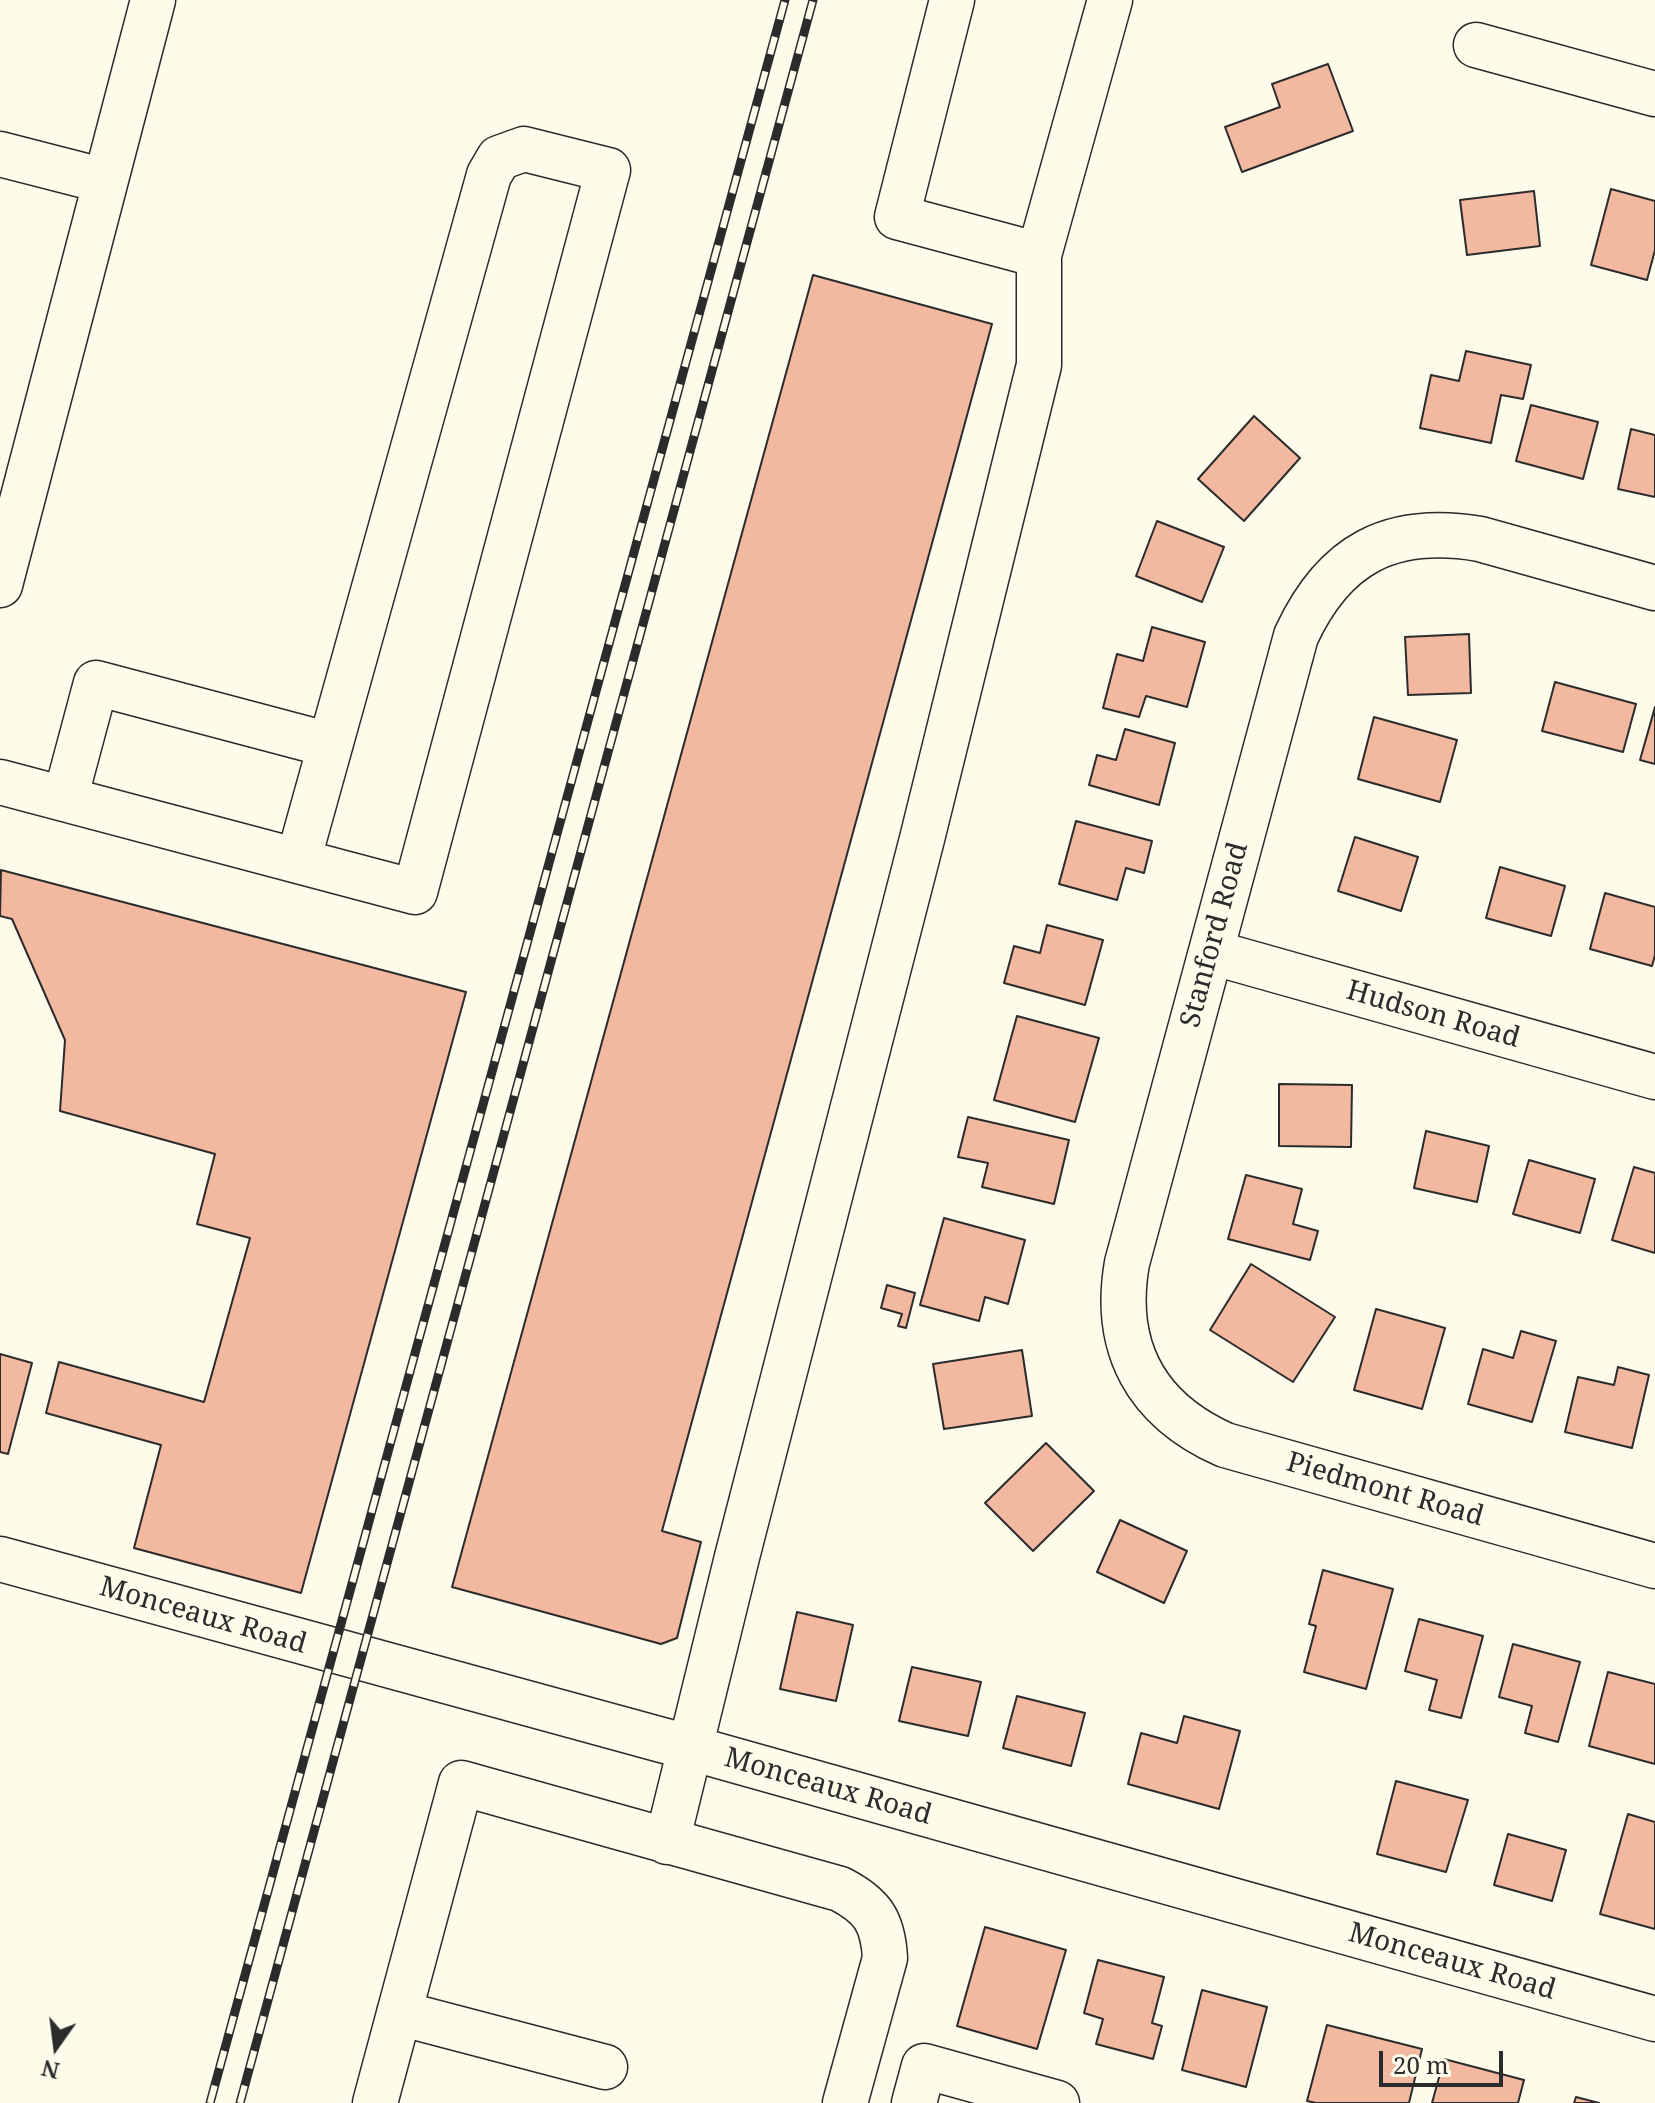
<!DOCTYPE html>
<html>
<head>
<meta charset="utf-8">
<style>
	body { margin:0 }
	#map { position:relative; width:1655px; height:2103px; overflow:hidden; background:#fdfbea; font-family:"Noto Serif",serif }
	canvas { display:block }
	.north { position:absolute; left:16px; top:2007px; width:80px; height:80px; -webkit-text-stroke:6px #fdfbea; paint-order:stroke; rotate:194deg; font-size:22px; font-weight:700; line-height:32px; text-align:center; color:#2b2b2b }
	.north::after { content:''; display:block; margin:auto; width:28px; height:36px; background:#2b2b2b; clip-path:polygon(50% 0,100% 100%,50% 72%,0 100%) }
	.scale { position:absolute; left:1379px; top:2051px; width:124px; height:36px; box-sizing:border-box; border:4px solid #2b2b2b; border-top:0; padding-left:10px; font-size:24px; line-height:28px; white-space:nowrap; color:#2b2b2b; -webkit-text-stroke:6px #fdfbea; paint-order:stroke }
</style>
</head>
<body>
<div id="map">
<canvas width="1655" height="2103"></canvas>
<div class="north">N</div>
<div class="scale">20 m</div>
</div>
<script>
const ctx = document.querySelector('canvas').getContext('2d');
ctx.lineJoin = 'round';
function fillPath(path, color) {
  ctx.fillStyle = color;
  ctx.fill(path, 'evenodd');
}
function strokePath(path, color, width, dash) {
  ctx.strokeStyle = color;
  ctx.lineWidth = width;
  ctx.lineCap = dash ? 'butt' : 'round';
  ctx.setLineDash(dash || []);
  ctx.stroke(path);
}
function drawText(font, color, halo, rows, align = 'center') {
  ctx.font = font + ' "Noto Serif",serif';
  ctx.lineWidth = 6;
  ctx.setLineDash([]);
  ctx.textBaseline = 'middle';
  ctx.strokeStyle = halo;
  ctx.fillStyle = color;
  for (const [text, x, y, turn = 0] of rows) {
    ctx.save();
    ctx.translate(x, y);
    ctx.rotate((+turn || 0) * Math.PI / 180);
    ctx.textAlign = isNaN(turn) ? turn : align;
    if (halo) ctx.strokeText(text, 0, 0);
    ctx.fillText(text, 0, 0);
    ctx.restore();
  }
}
const building = new Path2D(`
	M1328 64 1353 131 1242 172 1225 127 1280 107 1272 84Z
	M1611 189 1655 201V250L1647 280 1591 265Z
	M1534 191 1540 246 1467 255 1460 200Z
	M813 275 992 324 662 1531 701 1542 677 1638 661 1644 452 1587Z
	M1466 351 1531 365 1523 399 1501 395 1491 443 1420 428 1431 375 1459 381Z
	M1531 405 1598 422 1583 479 1516 461Z
	M1254 416 1300 458 1244 521 1198 479Z
	M1631 429 1655 435V497L1618 489Z
	M1157 521 1224 547 1202 602 1136 576Z
	M1152 627 1205 642 1187 707 1146 696 1139 717 1103 708 1117 654 1143 661Z
	M1469 634 1471 693 1408 695 1405 637Z
	M1555 682 1636 704 1623 752 1542 731Z
	M1655 707V764L1640 760Z
	M1374 717 1457 740 1440 802 1358 779Z
	M1125 729 1175 743 1159 805 1089 785 1097 755 1116 760Z
	M1076 821 1152 841 1144 873 1126 868 1117 900 1059 884Z
	M1355 837 1418 857 1401 911 1338 891Z
	M1500 867 1565 886 1551 936 1486 918Z
	M1 870 466 992 301 1593 134 1548 161 1445 46 1413 59 1362 204 1402 250 1238 197 1224 215 1154 60 1111 65 1040 12 919 0 916Z
	M1605 893 1655 907V955L1652 966 1590 949Z
	M1047 925 1103 940 1085 1005 1004 983 1014 946 1040 953Z
	M1017 1016 1099 1038 1075 1122 994 1100Z
	M1279 1084 1352 1085 1351 1147 1279 1146Z
	M968 1117 1069 1140 1054 1204 982 1187 988 1163 958 1157Z
	M1426 1131 1489 1146 1477 1202 1414 1188Z
	M1529 1160 1595 1179 1580 1233 1513 1214Z
	M1634 1167 1655 1173V1253L1612 1240Z
	M1246 1175 1302 1189 1293 1224 1318 1231 1310 1260 1228 1239Z
	M944 1218 1025 1240 1008 1304 985 1297 979 1321 920 1305Z
	M1251 1264 1335 1317 1293 1382 1210 1330Z
	M887 1285 915 1293 906 1328 898 1326 902 1314 881 1308Z
	M1376 1309 1445 1328 1422 1409 1354 1390Z
	M1521 1331 1556 1341 1532 1422 1468 1404 1483 1349 1513 1358Z
	M1022 1350 1032 1416 944 1429 933 1364Z
	M0 1354 32 1363 8 1454 0 1452Z
	M1618 1367 1649 1375 1632 1448 1565 1432 1578 1377 1614 1385Z
	M1046 1443 1094 1491 1033 1551 985 1503Z
	M1120 1520 1187 1551 1164 1603 1097 1572Z
	M1323 1570 1393 1589 1366 1689 1304 1672 1316 1626 1309 1624Z
	M797 1612 853 1625 836 1701 780 1689Z
	M1419 1619 1483 1636 1461 1718 1429 1710 1437 1680 1405 1671Z
	M1513 1644 1580 1662 1558 1742 1525 1733 1532 1706 1499 1697Z
	M912 1667 981 1682 968 1736 899 1721Z
	M1608 1672 1655 1684V1764L1589 1746Z
	M1017 1696 1085 1713 1071 1766 1003 1748Z
	M1184 1716 1240 1731 1219 1809 1128 1784 1141 1733 1177 1743Z
	M1396 1781 1468 1800 1446 1872 1377 1854Z
	M1628 1814 1655 1822V1929L1600 1914Z
	M1508 1834 1566 1850 1552 1901 1494 1885Z
	M985 1927 1066 1950 1037 2049 957 2026Z
	M1098 1960 1164 1977 1152 2023 1162 2026 1153 2059 1096 2044 1103 2019 1084 2013Z
	M1202 1990 1267 2007 1246 2087 1182 2070Z
	M1327 2025 1422 2049 1409 2103H1316L1307 2101Z
	M1444 2059 1524 2080 1518 2103H1432Z
	M1576 2097 1599 2103H1574Z`);
fillPath(building, '#f2b8a0');
strokePath(building, '#2b2b2b', 2);
const minor = new Path2D(`
	M952 0 897 217 1039 255
	M1476 45 1655 94
	M0 154 105 181
	M0 585 153 0
	M1655 588 1480 539C1390 524 1334 554 1296 636L1127 1263C1112 1348 1146 1410 1225 1445L1655 1566
	M0 782 415 892 608 170 524 149 499 158 489 175 298 861
	M65 799 96 683 330 745
	M1211 952 1655 1077
	M0 1559 691 1748 1655 2019
	M667 1842 737 1557 922 839 1039 365V255L1110 0
	M399 2013 605 2067
	M375 2103 461 1783 840 1889C873 1906 883 1922 885 1958L845 2103
	M914 2103 924 2066 1057 2103`);
strokePath(minor, '#2b2b2b', 47);
strokePath(minor, '#fdfbea', 44);
const rail = new Path2D(`
	M210 2103 785 0
	M240 2103 813 0`);
strokePath(rail, '#2b2b2b', 9);
strokePath(rail, '#fdfbea', 6, [18]);
drawText('28px', '#2b2b2b', '#fdfbea', [
	["Stanford Road",1215,935,-75],
	["Hudson Road",1433,1015,16],
	["Piedmont Road",1385,1490,16],
	["Monceaux Road",203,1616,16],
	["Monceaux Road",828,1787,16],
	["Monceaux Road",1452,1962,16]
]);
</script>
</body>
</html>
